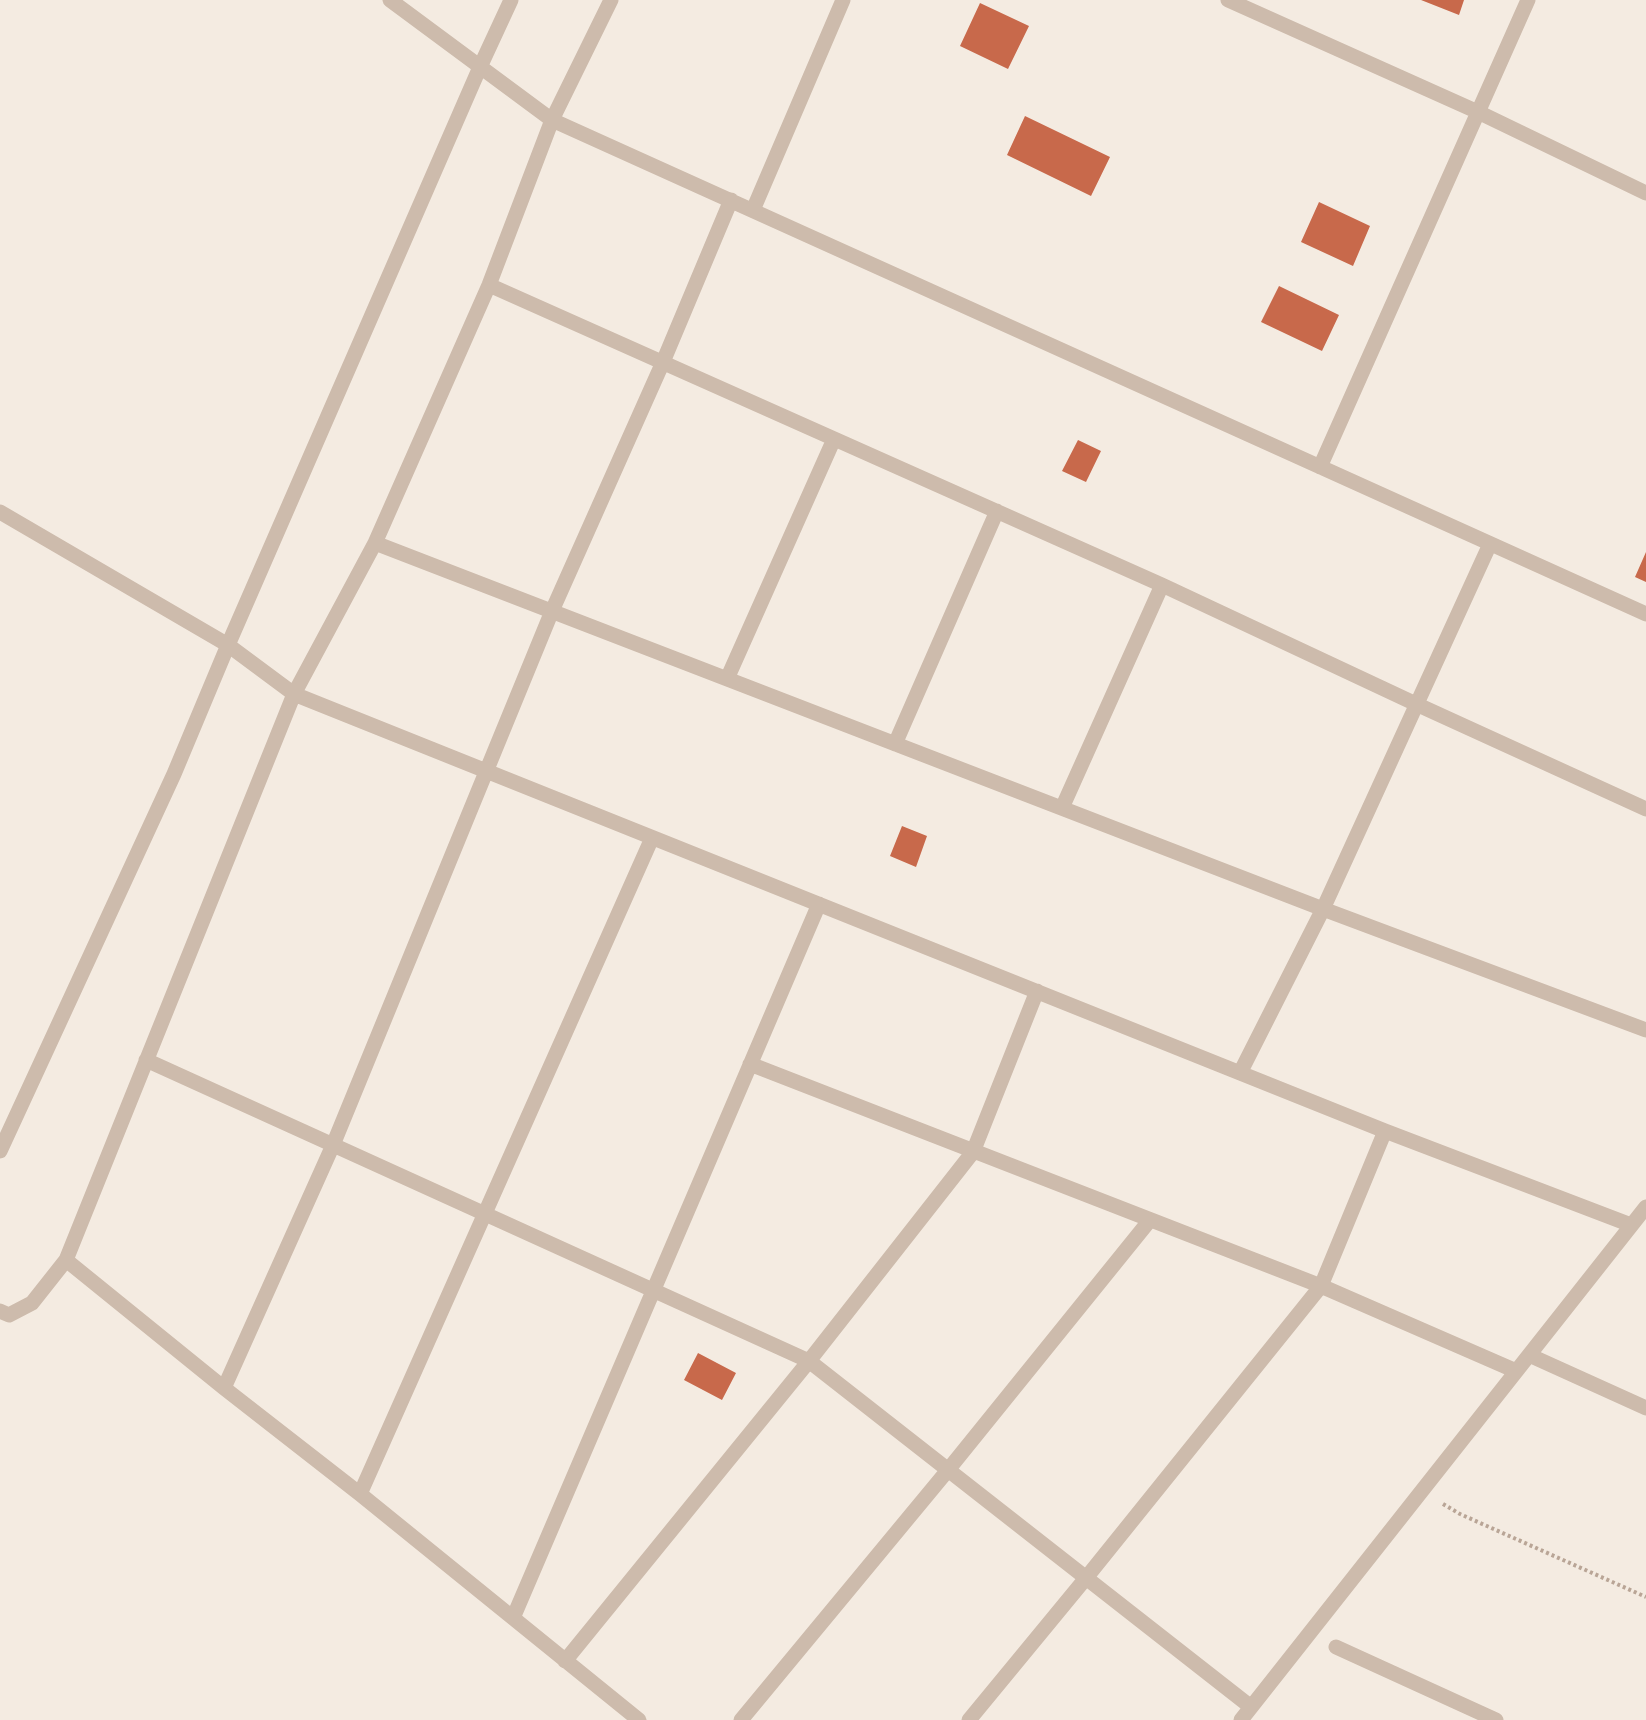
<!DOCTYPE html>
<html>
<head>
<meta charset="utf-8">
<style>
	body { margin:0 }
	canvas { display:block; background:#f4ebe1 }
</style>
</head>
<body>
<canvas width="1646" height="1720"></canvas>
<script>
const ctx = document.querySelector('canvas').getContext('2d');
ctx.lineJoin = 'round';
function fillPath(path, color) {
  ctx.fillStyle = color;
  ctx.fill(path, 'evenodd');
}
function strokePath(path, color, width, dash) {
  ctx.strokeStyle = color;
  ctx.lineWidth = width;
  ctx.lineCap = dash ? 'butt' : 'round';
  ctx.setLineDash(dash || []);
  ctx.stroke(path);
}
fillPath(new Path2D(`
	M1421 0H1464L1459 15Z
	M980 3 1029 26 1008 69 960 46Z
	M1025 116 1110 157 1091 196 1007 155Z
	M1319 202 1370 226 1353 266 1301 242Z
	M1279 286 1339 315 1322 351 1261 322Z
	M1078 440 1101 451 1086 482 1062 471Z
	M1646 552V582L1635 577Z
	M902 826 927 836 916 867 890 856Z
	M698 1353 736 1373 722 1400 684 1380Z`), '#c8694b');
strokePath(new Path2D(`
	M1443 1504 1460 1514 1646 1597`), '#b9a596', 4, [3, 3]);
strokePath(new Path2D(`
	M390 0 552 120 1646 614
	M1228 0 1478 112 1646 193
	M753 210 843 0
	M489 285 1162 585 1416 704 1646 809
	M1320 467 1528 0
	M0 512 228 645 294 694 1385 1131 1631 1225
	M375 543 1323 909 1646 1030
	M727 679 834 439
	M895 744 997 511
	M1062 808 1162 585
	M146 1060 809 1361 1251 1707
	M750 1064 1321 1286 1516 1371
	M1240 1073 1323 909 1490 544
	M0 1151 174 774 228 645 480 67 511 0
	M66 1260 224 1388 360 1494 639 1720
	M0 1311 9 1315 32 1303 66 1260 294 694 375 543 489 285 552 120 611 0
	M1529 1355 1646 1408
	M224 1388 333 1145 552 611 663 362 731 200
	M360 1494 652 838
	M513 1618 819 904
	M1336 1647 1496 1720
	M565 1661 809 1361 973 1152 1037 991
	M741 1720 948 1470 1150 1220
	M969 1720 1086 1578 1321 1286 1385 1131
	M1241 1720 1646 1207`), '#cdbbac', 15);
</script>
</body>
</html>
